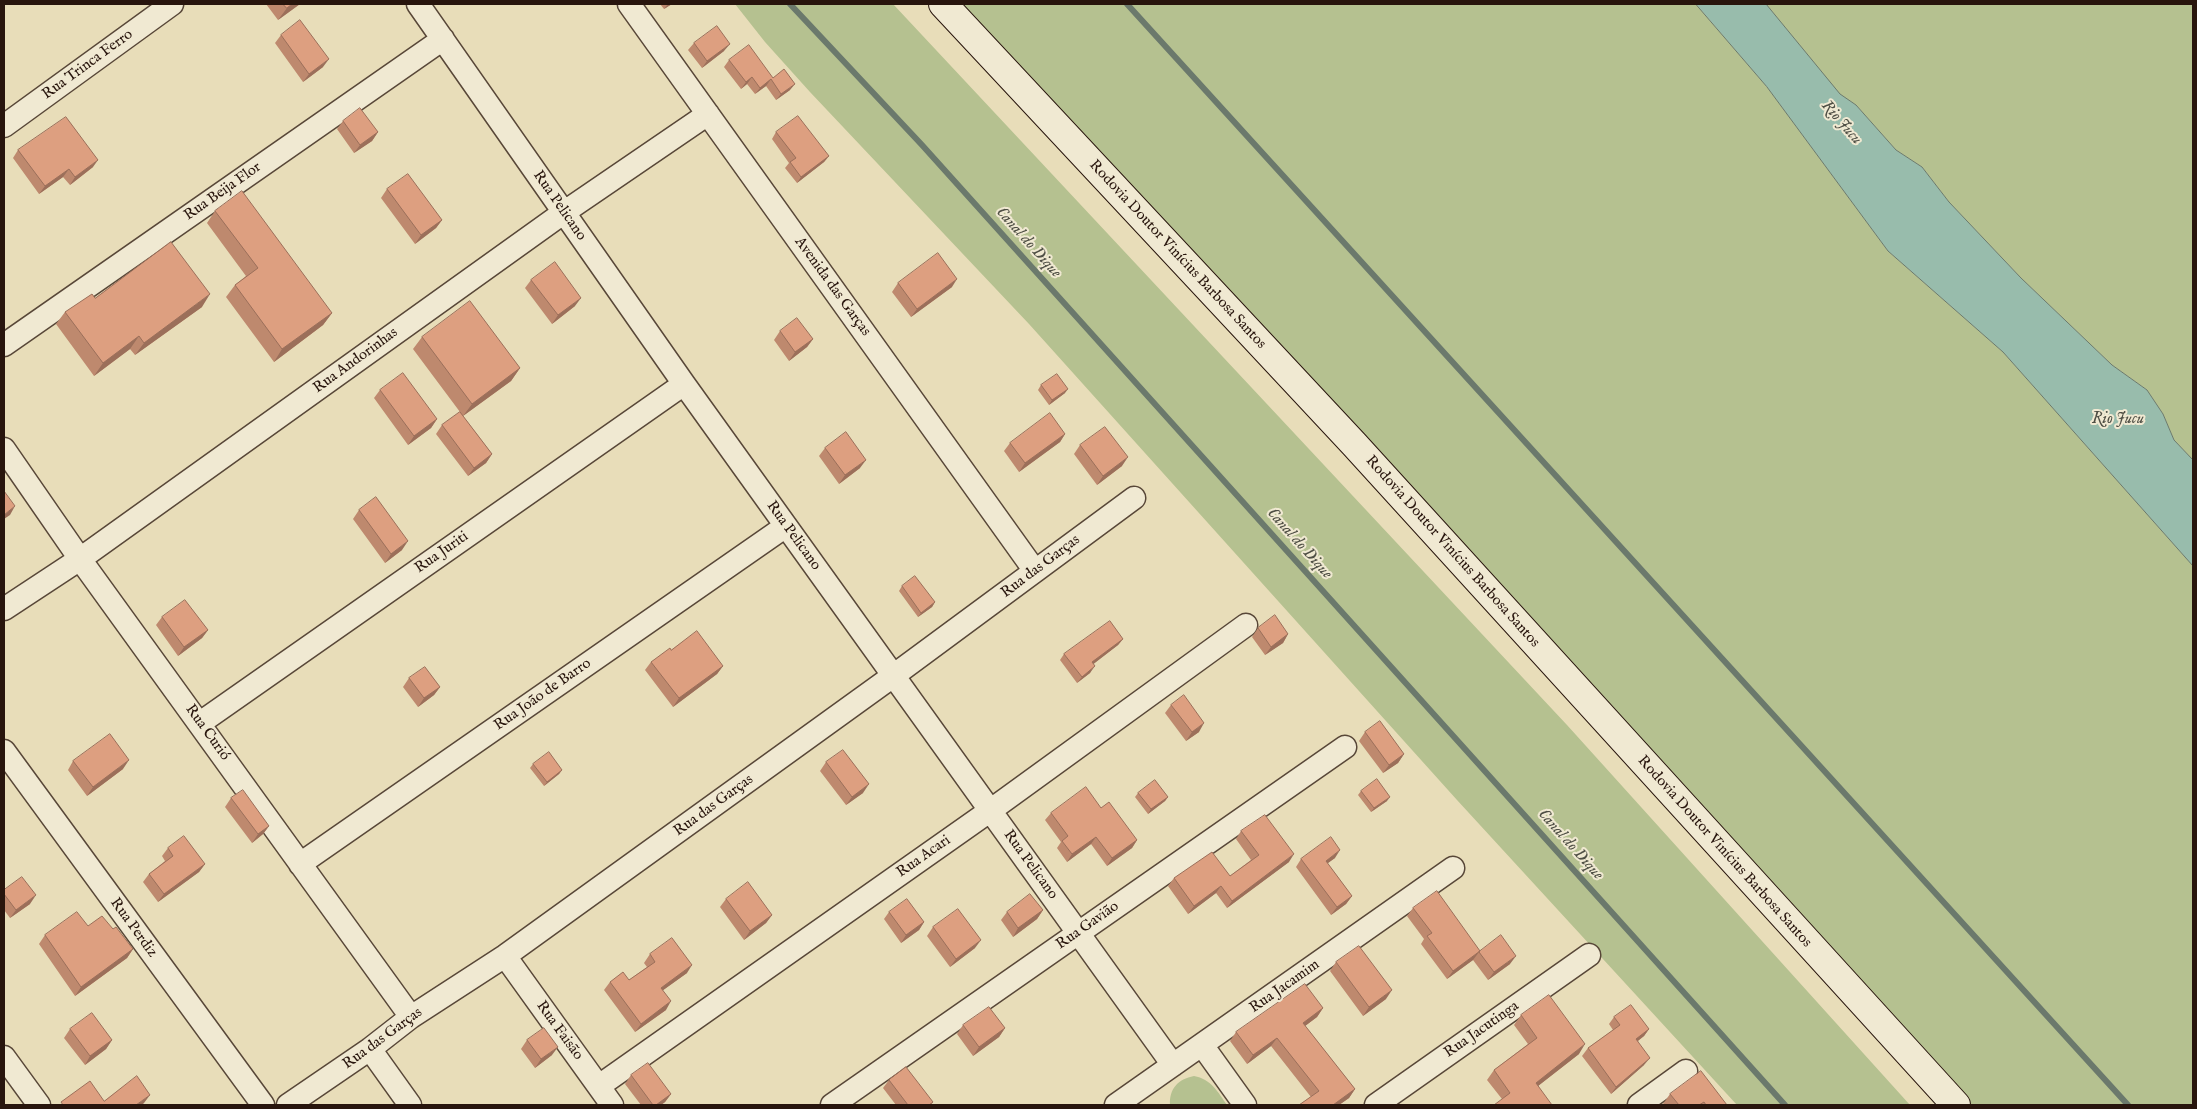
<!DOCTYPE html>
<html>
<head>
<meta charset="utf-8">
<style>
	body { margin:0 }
	#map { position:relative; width:2197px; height:1109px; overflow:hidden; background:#e8ddb9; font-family:"IM FELL English",serif }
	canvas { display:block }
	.frame { position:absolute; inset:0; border:5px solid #28150d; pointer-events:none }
</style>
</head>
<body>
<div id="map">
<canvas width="2197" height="1109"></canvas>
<div class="frame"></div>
</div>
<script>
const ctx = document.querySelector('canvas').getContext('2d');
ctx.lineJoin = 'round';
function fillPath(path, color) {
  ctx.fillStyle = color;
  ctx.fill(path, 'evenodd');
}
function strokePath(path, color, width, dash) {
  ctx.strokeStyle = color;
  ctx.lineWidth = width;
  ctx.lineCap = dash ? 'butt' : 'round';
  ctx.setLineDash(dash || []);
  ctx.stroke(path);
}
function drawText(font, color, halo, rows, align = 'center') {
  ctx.font = font + ' "IM FELL English",serif';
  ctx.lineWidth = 4;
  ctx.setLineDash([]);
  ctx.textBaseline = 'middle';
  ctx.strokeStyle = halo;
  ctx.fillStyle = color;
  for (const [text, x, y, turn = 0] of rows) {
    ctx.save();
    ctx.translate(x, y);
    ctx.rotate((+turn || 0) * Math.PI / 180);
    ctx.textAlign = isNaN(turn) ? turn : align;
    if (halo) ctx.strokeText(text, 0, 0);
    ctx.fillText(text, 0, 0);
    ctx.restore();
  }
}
fillPath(new Path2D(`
	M735 4H893L1567 725 1910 1105H1737L1457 800 1029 324 810 92 765 42Z
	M941 4H1696L1767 87 1888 251 2003 352 2193 566V1105H1957Z
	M1766 4H2193V460L2174 440 2163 414 2147 390 2112 365 2021 278 1949 202 1922 167 1896 150 1856 105 1840 95Z
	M1194 1076C1211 1079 1218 1092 1227 1105H1170C1169 1089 1178 1079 1194 1076Z`), '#b5c190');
const water = new Path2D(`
	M1696 4H1766L1840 94 1856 105 1896 150 1922 167 1949 202 2021 278 2112 365 2147 390 2163 414 2174 440 2193 460V566L2003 352 1888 251 1767 87Z`);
fillPath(water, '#98bcac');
strokePath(water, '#6b796c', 1);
strokePath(new Path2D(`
	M790 4 922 145 1785 1105
	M1127 4 2128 1105`), '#6b796c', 6);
const minor = new Path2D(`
	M418 4 684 384 1173 1065
	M629 4 1035 571
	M4 126 172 4
	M4 345 443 39
	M4 449 80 559 411 1017
	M4 609 80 559 563 213 708 114
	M200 723 684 384
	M4 751 263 1105
	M300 864 786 526
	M505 956 612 1105
	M1202 1045 1245 1105
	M370 1049 410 1105
	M4 1057 39 1105
	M599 1086 991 810 1246 625
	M288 1105 370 1049 411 1017 505 956 893 676 1134 498
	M832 1105 1345 747
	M1116 1105 1453 868
	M1376 1105 1589 955
	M1639 1105 1686 1071`);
const secondary = new Path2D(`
	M943 4 1354 444 1956 1105`);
strokePath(minor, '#584738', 25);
strokePath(secondary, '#28150d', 30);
strokePath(minor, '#f0e9d2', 22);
strokePath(secondary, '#f0e9d2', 28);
fillPath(new Path2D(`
	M266 4H300L278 20Z
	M660 4H672L664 9Z
	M281 35 323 67 303 82 275 43Z
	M694 43 724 51 702 68 688 50Z
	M729 60 773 78 790 90 776 100 766 86 755 94 747 84 741 89 724 67Z
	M343 121 378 132 372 141 354 153 337 129Z
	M776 132 829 156 824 162 797 183 785 168 789 163 772 139Z
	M18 150 93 167 70 185 63 177 39 194 13 158Z
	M387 189 442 220 436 228 415 244 381 198Z
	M215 211 332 313 323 325 274 362 226 297 235 285 246 276 207 223Z
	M531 280 575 306 552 324 525 288Z
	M898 283 952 287 911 317 892 292Z
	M95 298 202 307 135 355 130 349 94 376 56 324 65 312Z
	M780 331 813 339 807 347 789 361 774 340Z
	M422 337 520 368 511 381 463 416 492 454 486 463 468 476 436 434 442 425 460 412 413 349Z
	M1041 385 1065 393 1049 405 1038 390Z
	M380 390 437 419 431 428 408 445 374 398Z
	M1065 434 1060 442 1019 472 1004 451 1010 443Z
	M1080 445 1122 466 1097 485 1074 454Z
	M825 448 860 468 839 484 819 456Z
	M359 510 402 550 385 563 353 519Z
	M902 586 935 602 932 607 918 617 899 591Z
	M162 617 208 630 202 638 178 656 156 625Z
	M1258 628 1288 634 1283 643 1265 655 1252 637Z
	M1123 639 1118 645 1093 664 1090 673 1077 683 1060 660 1064 654Z
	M651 662 723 666 717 674 673 707 645 670Z
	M409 678 440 687 434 695 418 707 403 687Z
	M1171 705 1199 732 1186 741 1165 713Z
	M1365 732 1404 754 1398 763 1383 773 1359 741Z
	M73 761 123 769 87 796 68 770Z
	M826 762 863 793 846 805 820 771Z
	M533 764 562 770 559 774 544 786 530 768Z
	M1361 791 1387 801 1371 812 1358 795Z
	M1138 793 1168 797 1165 801 1148 814 1135 797Z
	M231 798 269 826 263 834 252 843 225 807Z
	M1101 808 1137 840 1132 848 1107 866 1091 844 1067 862 1057 848 1061 842 1045 820 1051 813Z
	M1241 831 1289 862 1227 908 1216 893 1188 914 1168 886 1174 878 1230 876 1251 860 1236 839Z
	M168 848 205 864 199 872 158 902 143 882 149 874 165 861 162 856Z
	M1335 858 1327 863 1352 896 1346 904 1331 915 1296 867 1301 859Z
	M4 890 30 904 10 918 4 910Z
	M726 899 772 915 766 923 744 940 720 907Z
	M1413 908 1480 951 1510 964 1488 980 1473 960 1447 979 1421 944 1424 939 1407 916Z
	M1043 910 1037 919 1013 937 1001 920 1007 912Z
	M889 912 924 922 919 930 901 943 884 919Z
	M88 926 133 949 127 958 75 996 39 944 45 935Z
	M933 927 975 948 950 967 927 936Z
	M650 954 687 973 663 990 666 1010 635 1032 604 990 610 982 629 980 647 967 644 963Z
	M1336 962 1386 999 1363 1016 1330 971Z
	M1323 1008 1317 1017 1305 1026 1355 1089 1349 1098 1339 1105H1299L1311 1097 1271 1046 1247 1064 1230 1041 1236 1032Z
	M1521 1015 1579 1054 1538 1086 1502 1099 1487 1080 1494 1070 1528 1044 1514 1025Z
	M1614 1017 1649 1029 1644 1036 1638 1041 1644 1065 1611 1094 1582 1056 1588 1048 1613 1030 1609 1024Z
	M963 1025 1005 1028 999 1037 973 1056 957 1034Z
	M70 1029 112 1040 106 1049 85 1065 64 1038Z
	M527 1040 552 1055 535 1068 521 1049Z
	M631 1075 671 1094 665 1102 661 1105H641L625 1084Z
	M889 1080 933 1102 931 1105H896L883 1088Z
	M1670 1094 1727 1105H1663V1104Z`), '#be896e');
fillPath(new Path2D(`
	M292 4H300L278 20 287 8Z
	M668 4H672L664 9Z
	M730 44 724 51 702 68 707 61Z
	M329 59 323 67 303 82 309 74Z
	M752 77 747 84 741 89 746 82Z
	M771 79 766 86 755 94 760 88Z
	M795 84 790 90 776 100 781 94Z
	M378 132 372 141 354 153 360 145Z
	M829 156 824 162 797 183 801 177Z
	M98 160 93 167 70 185 75 177Z
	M69 169 63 177 39 194 45 186Z
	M442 220 436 228 415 244 421 235Z
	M957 279 952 287 911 317 917 309Z
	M210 294 202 307 135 355 144 343Z
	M581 298 575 306 552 324 558 315Z
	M332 313 323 325 274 362 282 349Z
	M139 336 130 349 94 376 103 363Z
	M813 339 807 347 789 361 795 352Z
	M520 368 511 381 463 416 472 404Z
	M1068 389 1065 393 1049 405 1052 400Z
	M437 419 431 428 408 445 414 436Z
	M1065 434 1060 442 1019 472 1025 463Z
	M492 454 486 463 468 476 474 468Z
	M1128 457 1122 466 1097 485 1103 476Z
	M866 460 860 468 839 484 845 475Z
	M15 506 10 515 4 519V515Z
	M408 541 402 550 385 563 391 554Z
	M935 602 932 607 918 617 921 613Z
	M208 630 202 638 178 656 184 647Z
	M1288 634 1283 643 1265 655 1271 647Z
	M1123 639 1118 645 1087 669 1092 662Z
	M723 666 717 674 673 707 679 698Z
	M1095 666 1090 673 1077 683 1082 677Z
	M440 687 434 695 418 707 424 698Z
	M1204 723 1199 732 1186 741 1192 732Z
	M1404 754 1398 763 1383 773 1389 765Z
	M129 760 123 769 87 796 93 787Z
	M562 770 559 774 544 786 547 782Z
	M869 784 863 793 846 805 852 797Z
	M1168 797 1165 801 1148 814 1151 809Z
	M1390 797 1387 801 1371 812 1374 808Z
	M269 826 263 834 252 843 258 834Z
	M1096 837 1091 844 1067 862 1072 854Z
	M1137 840 1132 848 1107 866 1112 858Z
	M1340 850 1335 858 1320 869 1326 861Z
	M1294 854 1289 862 1227 908 1232 901Z
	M205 864 199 872 158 902 164 894Z
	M1221 886 1216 893 1188 914 1194 906Z
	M36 895 30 904 10 918 16 910Z
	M1352 896 1346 904 1331 915 1337 907Z
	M1043 910 1037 919 1013 937 1018 928Z
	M772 915 766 923 744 940 750 931Z
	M924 922 919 930 901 943 906 935Z
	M981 940 975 948 950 967 956 959Z
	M133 949 127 958 75 996 81 987Z
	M1479 952 1473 960 1447 979 1453 971Z
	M1516 956 1510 964 1488 980 1494 972Z
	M692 965 687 973 655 996 661 988Z
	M1392 990 1386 999 1363 1016 1369 1007Z
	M671 1001 666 1010 635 1032 641 1024Z
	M1323 1008 1317 1017 1297 1032 1303 1023Z
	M1005 1028 999 1037 973 1056 979 1047Z
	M1649 1029 1644 1036 1631 1046 1636 1039Z
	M1277 1038 1271 1046 1247 1064 1253 1055Z
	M112 1040 106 1049 85 1065 90 1056Z
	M1585 1044 1579 1054 1529 1093 1536 1083Z
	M558 1047 552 1055 535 1068 541 1059Z
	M1650 1058 1644 1065 1611 1094 1616 1087Z
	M1355 1089 1349 1098 1339 1105H1333Z
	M671 1094 665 1102 661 1105H656Z
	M150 1095 144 1103 142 1105H136Z`), '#9b6f5a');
const building = new Path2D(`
	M283 4H292L287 8Z
	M300 20 329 59 309 74 281 35Z
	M717 26 730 44 707 61 694 43Z
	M749 45 773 78 784 69 795 84 781 94 771 79 760 88 752 77 746 82 729 60Z
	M360 108 378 132 360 145 343 121Z
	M798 116 829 156 801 177 790 162 796 158 776 132Z
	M66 117 98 160 75 177 69 169 45 186 18 150Z
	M408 174 442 220 421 235 387 189Z
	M242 191 332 313 282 349 235 285 258 268 215 211Z
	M171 242 210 294 144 343 139 336 103 363 65 312 92 294 95 298Z
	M938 253 957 279 917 309 898 283Z
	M555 262 581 298 558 315 531 280Z
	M470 301 520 368 472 404 422 337Z
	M797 318 813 339 795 352 780 331Z
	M403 373 437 419 414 436 380 390Z
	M1057 374 1068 389 1052 400 1041 385Z
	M460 412 492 454 474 468 442 425Z
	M1050 413 1065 434 1025 463 1010 443Z
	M1105 427 1128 457 1103 476 1080 445Z
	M846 432 866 460 845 475 825 448Z
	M4 491 15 506 4 515Z
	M376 497 408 541 391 554 359 510Z
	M915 576 935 602 921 613 902 586Z
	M185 600 208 630 184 647 162 617Z
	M1275 615 1288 634 1271 647 1258 628Z
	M1110 621 1123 639 1092 662 1095 666 1082 677 1064 654Z
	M697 631 723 666 679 698 651 662 670 648 671 650Z
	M425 667 440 687 424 698 409 678Z
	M1184 695 1204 723 1192 732 1171 705Z
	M1380 721 1404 754 1389 765 1365 732Z
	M110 734 129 760 93 787 73 761Z
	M843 750 869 784 852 797 826 762Z
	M549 752 562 770 547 782 533 764Z
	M1377 779 1390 797 1374 808 1361 791Z
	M1155 780 1168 797 1151 809 1138 793Z
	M1086 787 1101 808 1109 802 1137 840 1112 858 1096 837 1072 854 1062 841 1068 836 1051 813Z
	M243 790 269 826 258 834 231 798Z
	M1265 815 1294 854 1232 901 1221 886 1194 906 1174 878 1212 852 1230 876 1259 855 1241 831Z
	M184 836 205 864 164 894 149 874 173 856 168 848Z
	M1331 837 1340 850 1326 861 1352 896 1337 907 1301 859Z
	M22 877 36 895 16 910 4 894V890Z
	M748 882 772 915 750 931 726 899Z
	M1437 891 1480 951 1453 971 1427 936 1432 933 1413 908Z
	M1030 894 1043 910 1018 928 1007 912Z
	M907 899 924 922 906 935 889 912Z
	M958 909 981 940 956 959 933 927Z
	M77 912 88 926 102 916 113 929 116 927 133 949 81 987 45 935Z
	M1501 935 1516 956 1494 972 1479 952Z
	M672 938 692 965 661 988 671 1001 641 1024 610 982 623 972 629 980 655 962 650 954Z
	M1359 946 1392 990 1369 1007 1336 962Z
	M1305 984 1323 1008 1303 1023 1355 1089 1333 1105H1299L1319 1091 1277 1038 1253 1055 1236 1032Z
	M1549 995 1585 1044 1536 1083 1552 1105H1494L1510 1093 1494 1070 1537 1038 1521 1015Z
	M1631 1005 1649 1029 1636 1039 1650 1058 1616 1087 1588 1048 1620 1025 1614 1017Z
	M989 1007 1005 1028 979 1047 963 1025Z
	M92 1013 112 1040 90 1056 70 1029Z
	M544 1028 558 1047 541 1059 527 1040Z
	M648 1063 671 1094 656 1105H653L631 1075Z
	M906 1067 933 1102 929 1105H908L889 1080Z
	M1701 1071 1727 1105H1706L1704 1102 1699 1105H1679L1670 1094Z
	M137 1076 150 1095 136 1105H63L61 1102 90 1081 104 1101Z`);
fillPath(building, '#dd9f80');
strokePath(building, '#9b6f5a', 1);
drawText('15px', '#28150d', '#f0e9d2', [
	["Rua Trinca Ferro",88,65,-36],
	["Rua Beija Flor",223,192,-35],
	["Rua Pelicano",559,206,55],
	["Rodovia Doutor Vinícius Barbosa Santos",1177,255,47],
	["Avenida das Garças",832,287,54],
	["Rua Andorinhas",356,361,-36],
	["Rua Pelicano",793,536,54],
	["Rodovia Doutor Vinícius Barbosa Santos",1452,552,48],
	["Rua Juriti",442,553,-35],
	["Rua das Garças",1041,567,-37],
	["Rua João de Barro",543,695,-35],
	["Rua Curió",207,733,54],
	["Rua das Garças",714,806,-36],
	["Rodovia Doutor Vinícius Barbosa Santos",1724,852,48],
	["Rua Acari",924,857,-35],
	["Rua Pelicano",1030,865,54],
	["Rua Gavião",1088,926,-35],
	["Rua Perdiz",133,928,54],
	["Rua Jacamim",1285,987,-35],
	["Rua Jacutinga",1482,1030,-35],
	["Rua Faisão",559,1031,54],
	["Rua das Garças",383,1039,-36]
]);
drawText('italic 16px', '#4f4f45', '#f0e9d2', [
	["Rio Jucu",1841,123,49],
	["Canal do Dique",1028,243,48],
	["Rio Jucu",2118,420],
	["Canal do Dique",1299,544,48],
	["Canal do Dique",1570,845,48]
]);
</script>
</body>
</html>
